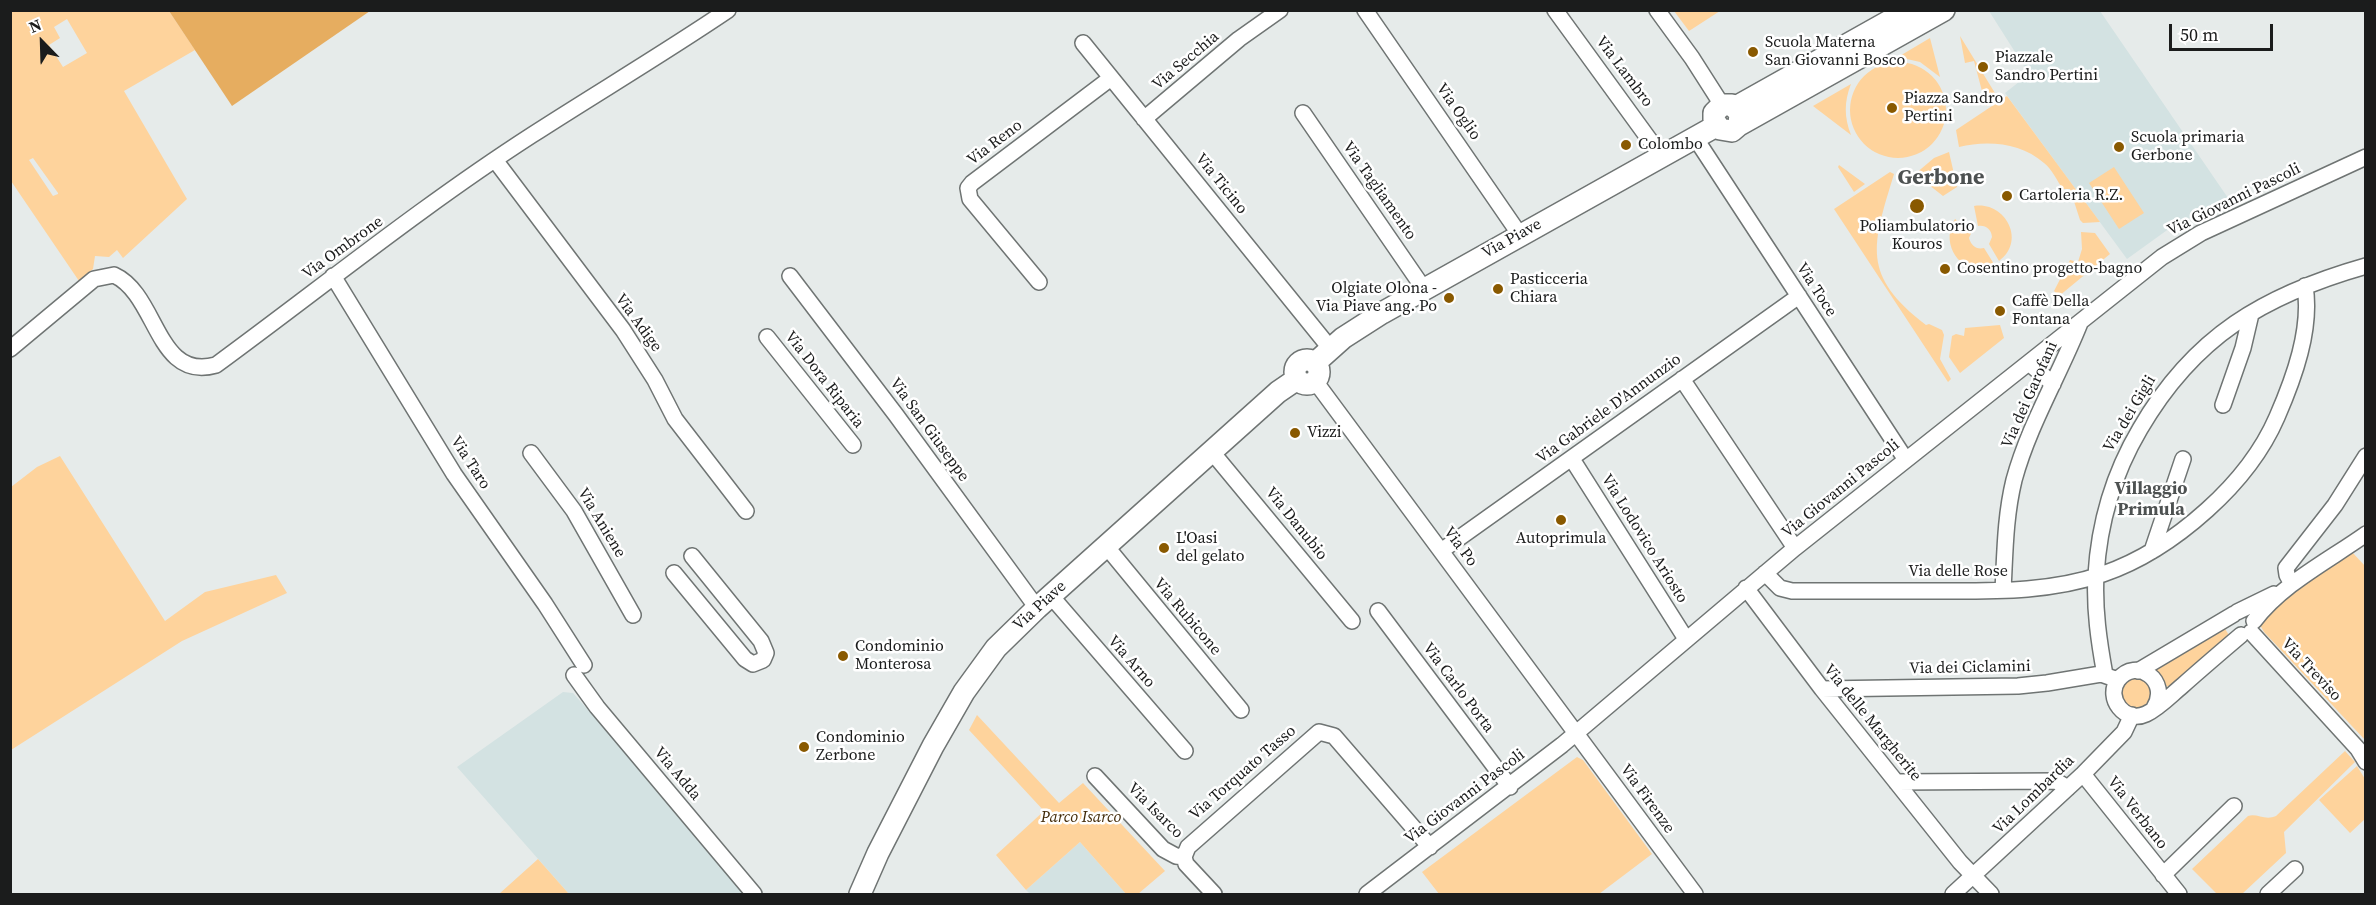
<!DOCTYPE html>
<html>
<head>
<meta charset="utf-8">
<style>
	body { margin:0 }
	#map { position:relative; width:2376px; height:905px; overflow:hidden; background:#e6ebea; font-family:"Source Serif 4",serif }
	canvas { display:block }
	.frame { position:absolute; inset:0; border:12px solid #1b1c1c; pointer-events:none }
	.north { position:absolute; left:12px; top:12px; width:60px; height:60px; -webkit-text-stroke:4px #fff; paint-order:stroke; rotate:337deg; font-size:16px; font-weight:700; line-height:24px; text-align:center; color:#1b1c1c }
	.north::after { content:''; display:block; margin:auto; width:21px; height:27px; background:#1b1c1c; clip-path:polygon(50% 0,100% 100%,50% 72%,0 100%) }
	.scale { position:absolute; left:2169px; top:24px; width:104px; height:27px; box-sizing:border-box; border:3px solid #1b1c1c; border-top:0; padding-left:8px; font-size:18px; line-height:21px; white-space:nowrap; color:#1b1c1c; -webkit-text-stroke:4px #fff; paint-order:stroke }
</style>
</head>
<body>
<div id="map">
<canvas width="2376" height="905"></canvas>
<div class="frame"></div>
<div class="north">N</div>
<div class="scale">50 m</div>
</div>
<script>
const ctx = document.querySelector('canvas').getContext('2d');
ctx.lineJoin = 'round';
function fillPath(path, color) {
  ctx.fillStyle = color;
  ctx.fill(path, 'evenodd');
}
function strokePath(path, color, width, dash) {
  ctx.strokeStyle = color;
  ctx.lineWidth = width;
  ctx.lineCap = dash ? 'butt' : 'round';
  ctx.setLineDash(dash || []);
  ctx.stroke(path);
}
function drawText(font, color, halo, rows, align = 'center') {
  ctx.font = font + ' "Source Serif 4",serif';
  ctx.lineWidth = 5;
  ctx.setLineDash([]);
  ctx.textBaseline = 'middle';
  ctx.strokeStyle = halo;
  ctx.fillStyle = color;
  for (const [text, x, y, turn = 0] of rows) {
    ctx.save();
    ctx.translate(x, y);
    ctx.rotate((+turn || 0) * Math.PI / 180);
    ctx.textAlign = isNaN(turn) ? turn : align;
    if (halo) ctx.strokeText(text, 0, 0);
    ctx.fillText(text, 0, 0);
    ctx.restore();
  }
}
fillPath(new Path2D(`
	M1989 11H2100L2228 198 2170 228 2127 259 2005 93 2029 74Z
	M563 692 573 693 604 728 744 894H569L457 767Z
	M1080 842 1126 894H1030L1026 890Z`), '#d3e2e2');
fillPath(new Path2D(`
	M10 11H169L195 50 124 91 187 199 123 258 117 250 109 257 95 256 93 269 79 281 11 181ZM67 19 87 53 63 67 49 45 60 38 54 27ZM33 158 58 193V194L53 196 29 160Z
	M1674 11H1720L1689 31Z
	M1960 36 1998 98 1986 106 1974 61 1965 63Z
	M1930 38 1940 77 1920 62 1898 57Z
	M1850 110a48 48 0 1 1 96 0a48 48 0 1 1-96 0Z
	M1851 84C1844 102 1844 117 1851 135L1813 106Z
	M2007 96 2100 222 2083 223 2080 220 2070 189H2063C2057 181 2052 169 2044 163 2021 143 1988 140 1959 147L1956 130Z
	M1949 152 1957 187 1943 196 1915 174 1934 158Z
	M1839 165 1865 184 1854 192 1838 167Z
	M2114 167 2144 213 2119 229 2089 183Z
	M1890 172 1894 174C1872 246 1861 275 1926 325L1929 324 1942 330 1944 335 1940 359 1951 379 1948 382 1834 209Z
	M1974 206C2005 201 2027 241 1999 261L1989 244 1992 237C1991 229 1986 225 1978 226Z
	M1955 219 1972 231 1969 238C1971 245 1976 250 1984 248L1994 264C1964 281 1938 245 1955 219Z
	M2081 232 2095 233 2110 254 2059 296 2054 291 2070 260 2078 262 2082 249Z
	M2000 325 2004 338 1960 373 1949 357 1952 336 1956 334 1964 336 1965 328Z
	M60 456 165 621 205 592 276 575 287 593 182 641 11 750V487L37 467Z
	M2352 552 2365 566V740L2264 632 2260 625 2279 603Z
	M2224 627 2230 637 2170 687 2166 686 2161 675 2152 668Z
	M2121 693a15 15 0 1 1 30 0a15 15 0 1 1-30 0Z
	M977 715 1059 803 1083 783 1165 871 1138 894H1126L1080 842 1026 890 996 855 1044 811 969 730Z
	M2345 751 2355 762 2284 832 2286 853 2242 894H2217L2192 869 2248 816C2257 813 2265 821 2276 816Z
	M1577 757 1583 760 1652 854 1599 894H1439L1422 872Z
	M2357 766 2365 779V819L2350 833 2319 800Z
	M538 859 569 894H499Z`), '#fed39c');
fillPath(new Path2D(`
	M169 11H370L232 106Z`), '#e6ad60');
const street = new Path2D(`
	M1365 10 1520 235
	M1555 10 1662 157
	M1657 10 1692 58 1722 105
	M1083 43 1330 348
	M1303 113 1424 289
	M1144 119 1239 39 1280 10
	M1696 139 1906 460
	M495 160 623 330 655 380 675 419 746 511
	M333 276 454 474 545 604 584 665
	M790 276 896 415 1037 608
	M1039 282 970 199 968 188 972 183 1111 78
	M767 337 853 445
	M10 349 94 279 114 275C158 295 156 382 216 365 321 288 422 206 532 135 597 93 663 54 728 10
	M2029 363 2053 384
	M1682 379 1795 548
	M1315 381 1695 894
	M2223 405 2243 348 2251 314
	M1212 452 1352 621
	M531 453 574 511 633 615
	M1572 459 1686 639
	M1106 546 1241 710
	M1441 551 1799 296
	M2152 551 2183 459
	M674 573 745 659 753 664 763 660 766 653 761 641 692 556
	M1765 573 1780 588 1792 591C1842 591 1892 591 1942 591 1996 591 2051 592 2103 574 2141 561 2177 537 2207 510 2236 484 2261 454 2277 417 2294 378 2312 329 2305 286
	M2292 584 2287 575 2286 568 2335 505 2366 456
	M1746 588 1822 689 1960 862 1991 894
	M2003 590C2005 553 2005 517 2014 480 2029 425 2059 376 2080 323
	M1051 596 1185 751
	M1378 611 1510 787
	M2237 612 2274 594
	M2254 621C2282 584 2328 561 2366 534
	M2251 632 2358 749 2366 762
	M2138 671 2234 614
	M574 675 597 707 754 894
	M2105 675C2099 642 2094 609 2096 575 2099 524 2114 473 2140 429 2194 336 2264 295 2366 266
	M1822 689 2018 686 2047 683 2101 674 2118 680
	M2154 708C2171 681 2136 656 2118 680 2105 698 2125 724 2146 714 2159 708 2171 695 2182 686 2201 669 2221 652 2241 635
	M2083 774 2179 894
	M1095 776 1163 849 1176 856 1184 857
	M1896 782 2056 781 2068 788
	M1184 857 1188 847 1319 732 1334 736 1430 847
	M1184 857 1186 864 1214 894
	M2163 875 2234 806
	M1367 894 1562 745 1795 548 2162 257 2201 233 2366 157
	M1953 894 2083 774 2124 732 2132 715
	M2268 894 2295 869`);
const secondary = new Path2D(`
	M1736 107 1909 10
	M1739 125 1740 113 1732 105H1722L1714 113V120L1720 129 1732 131 1739 125 1944 10
	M1295 372a12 12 0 1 1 24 0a12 12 0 1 1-24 0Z
	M1315 363 1343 338 1382 313 1716 126
	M860 894 878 853 933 746 964 692 996 648 1037 608 1278 392 1297 379`);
strokePath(street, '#6f7473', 18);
strokePath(secondary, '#6f7473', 24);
strokePath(street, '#fff', 15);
strokePath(secondary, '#fff', 21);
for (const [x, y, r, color] of [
	[1753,52,6,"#895900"],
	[1983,67,6,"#895900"],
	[1892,108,6,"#895900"],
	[1626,145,6,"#895900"],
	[2119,147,6,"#895900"],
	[2007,196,6,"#895900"],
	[1917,206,8,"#895900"],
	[1945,269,6,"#895900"],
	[1498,289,6,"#895900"],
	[1449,298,6,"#895900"],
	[2000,311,6,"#895900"],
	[1295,433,6,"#895900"],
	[1561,520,6,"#895900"],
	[1164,548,6,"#895900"],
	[843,656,6,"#895900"],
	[804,747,6,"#895900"]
]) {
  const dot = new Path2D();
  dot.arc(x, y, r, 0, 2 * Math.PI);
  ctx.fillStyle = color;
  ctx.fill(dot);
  strokePath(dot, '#fff', 2);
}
drawText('16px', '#1b1c1c', '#fff', [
	["Scuola Materna",1765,43],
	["San Giovanni Bosco",1765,61],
	["Piazzale",1995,58],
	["Sandro Pertini",1995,76],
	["Piazza Sandro",1904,99],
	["Pertini",1904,117],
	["Scuola primaria",2131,138],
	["Gerbone",2131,156],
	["Colombo",1638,145],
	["Cartoleria R.Z.",2019,196],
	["Poliambulatorio",1917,227,"center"],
	["Kouros",1917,245,"center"],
	["Cosentino progetto-bagno",1957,269],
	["Pasticceria",1510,280],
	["Chiara",1510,298],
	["Olgiate Olona -",1437,289,"right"],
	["Via Piave ang. Po",1437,307,"right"],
	["Caffè Della",2012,302],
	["Fontana",2012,320],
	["Vizzi",1307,433],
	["L'Oasi",1176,539],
	["del gelato",1176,557],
	["Autoprimula",1561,539,"center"],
	["Condominio",855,647],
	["Monterosa",855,665],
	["Condominio",816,738],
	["Zerbone",816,756]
], 'left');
drawText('16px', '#1b1c1c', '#fff', [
	["Via Secchia",1186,61,-40],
	["Via Lambro",1624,72,53],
	["Via Oglio",1458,112,55],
	["Via Reno",995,143,-37],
	["Via Ticino",1221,184,51],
	["Via Tagliamento",1379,191,55],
	["Via Giovanni Pascoli",2234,200,-26],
	["Via Piave",1512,239,-29],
	["Via Ombrone",343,248,-36],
	["Via Toce",1816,290,57],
	["Via Adige",638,323,54],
	["Via Dora Riparia",824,380,52],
	["Via dei Garofani",2030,395,-66],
	["Via Gabriele D'Annunzio",1609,409,-36],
	["Via dei Gigli",2130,414,-59],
	["Via San Giuseppe",929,430,54],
	["Via Taro",470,463,57],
	["Via Giovanni Pascoli",1841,489,-39],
	["Via Aniene",601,523,59],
	["Via Danubio",1296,524,51],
	["Via Lodovico Ariosto",1644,539,58],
	["Via Po",1460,547,53],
	["Via delle Rose",1958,572],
	["Via Piave",1040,606,-42],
	["Via Rubicone",1187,617,50],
	["Via Arno",1131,662,49],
	["Via dei Ciclamini",1970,668,-1],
	["Via Treviso",2311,670,47],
	["Via Carlo Porta",1458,688,53],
	["Via delle Margherite",1872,723,51],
	["Via Torquato Tasso",1243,773,-41],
	["Via Adda",677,774,50],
	["Via Lombardia",2034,795,-44],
	["Via Giovanni Pascoli",1465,797,-37],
	["Via Firenze",1647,799,54],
	["Via Isarco",1155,811,45],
	["Via Verbano",2137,813,52]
]);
drawText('italic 16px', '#412a08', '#fff', [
	["Parco Isarco",1081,818]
]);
drawText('bold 18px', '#4d5151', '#fff', [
	["Villaggio",2151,489],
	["Primula",2151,510]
]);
drawText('bold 22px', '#4d5151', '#fff', [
	["Gerbone",1941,178]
]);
</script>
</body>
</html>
